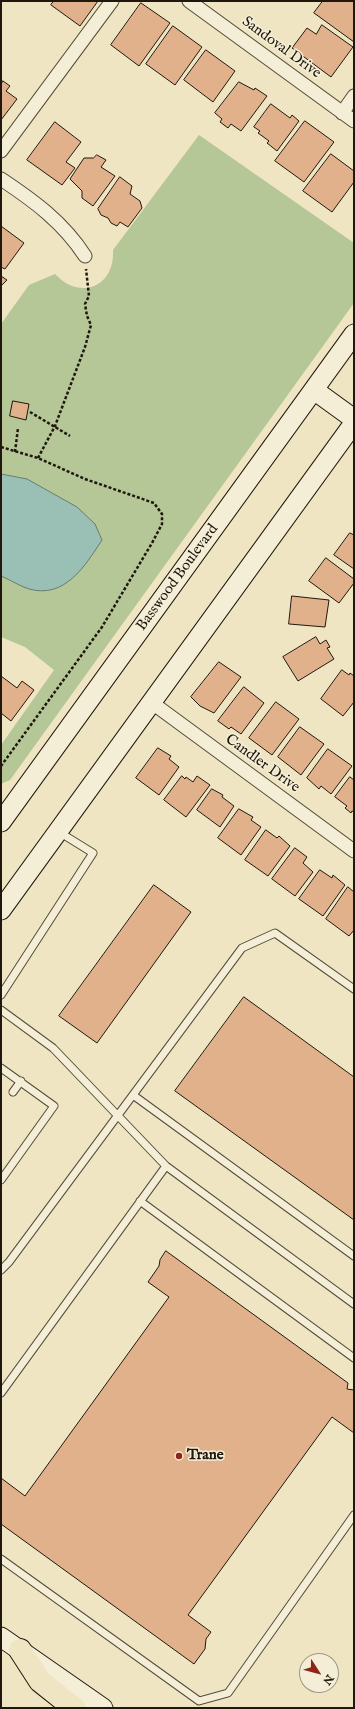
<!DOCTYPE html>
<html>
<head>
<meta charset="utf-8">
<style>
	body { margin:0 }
	#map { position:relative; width:355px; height:1709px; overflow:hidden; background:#f0e5c2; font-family:"IM FELL English",serif }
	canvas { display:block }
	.frame { position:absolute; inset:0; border:2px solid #20180e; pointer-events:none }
	.north { position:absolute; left:299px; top:1653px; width:40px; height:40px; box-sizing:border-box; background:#f5eed7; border:1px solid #a09887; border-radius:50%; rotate:126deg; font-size:11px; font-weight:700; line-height:16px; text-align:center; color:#20180e }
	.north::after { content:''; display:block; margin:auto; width:14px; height:18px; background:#8f2418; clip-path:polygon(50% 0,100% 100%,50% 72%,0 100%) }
</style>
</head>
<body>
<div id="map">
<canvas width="355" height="1709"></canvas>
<div class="frame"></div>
<div class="north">N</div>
</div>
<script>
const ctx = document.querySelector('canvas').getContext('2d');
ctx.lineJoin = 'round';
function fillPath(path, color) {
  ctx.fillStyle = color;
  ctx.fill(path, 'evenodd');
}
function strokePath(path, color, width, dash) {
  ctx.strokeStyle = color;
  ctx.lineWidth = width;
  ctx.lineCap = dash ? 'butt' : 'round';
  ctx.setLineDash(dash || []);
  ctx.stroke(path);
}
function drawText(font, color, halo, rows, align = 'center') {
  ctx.font = font + ' "IM FELL English",serif';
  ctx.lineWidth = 3;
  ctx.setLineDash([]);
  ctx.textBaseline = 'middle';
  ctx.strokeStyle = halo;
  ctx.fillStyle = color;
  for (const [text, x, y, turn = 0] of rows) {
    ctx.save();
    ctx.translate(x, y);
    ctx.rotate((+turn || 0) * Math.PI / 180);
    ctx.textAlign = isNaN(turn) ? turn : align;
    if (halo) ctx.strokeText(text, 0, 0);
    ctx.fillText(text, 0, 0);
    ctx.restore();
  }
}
fillPath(new Path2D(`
	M199 135 354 243V303L10 780 1 784V745L54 670 25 647 1 637V324L29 285 55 274C80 301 115 287 113 250Z`), '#b5c697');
const water = new Path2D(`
	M1 474 27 479 77 507 95 524 102 540C85 566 65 599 29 589 19 586 11 580 1 576Z`);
fillPath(water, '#9abfb4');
strokePath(water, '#697c72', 1);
const building = new Path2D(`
	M54 1H98L80 26 51 5Z
	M323 1H354V42L314 13Z
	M141 3 170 23 139 66 111 45Z
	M322 25 353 47 331 77 292 48 307 28 316 34Z
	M173 26 202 47 175 85 146 64Z
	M206 50 235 71 213 102 184 80Z
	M3 81 10 86 6 91 17 99 1 120V85Z
	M239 82 254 90 255 88 267 96 241 131 231 124 228 128 220 122 222 119 215 113Z
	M271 104 290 118 292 115 299 121 277 151 267 143 269 141 258 133 260 131 254 127Z
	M305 121 334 142 304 182 275 161Z
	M55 122 81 142 66 162 75 168 62 185 27 160Z
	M331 154 354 171V182L332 212 303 191Z
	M97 155 106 160 101 167 115 176 93 206 82 198V191L70 179 84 158H93Z
	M120 177 132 186 130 194 140 201 142 208 128 227 120 222 117 226 111 223 108 218 101 215 98 209Z
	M1 226 24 243 5 269 1 267Z
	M1 276 7 280 1 286Z
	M13 401 29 404 26 420 10 416Z
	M350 533 354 535V569L334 555Z
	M326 558 354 579V583L339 603 309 581Z
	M292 596 329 600 325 627 289 624Z
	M316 637 320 644 326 640 330 647 327 648 334 659 298 681 283 657Z
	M219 662 241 677 214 713 200 706 191 697Z
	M342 670 349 675 350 673 354 676V702L343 716 321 699Z
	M1 676 17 688 22 681 34 690 11 721 1 713Z
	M244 687 264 703 241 734 231 727 229 729 218 721Z
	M276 702 299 719 272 755 249 738Z
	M300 727 324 744 301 775 278 757Z
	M158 748 171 756 169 759 179 767 159 795 136 778Z
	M328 749 352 766 331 794 321 786 319 789 307 778Z
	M182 776 185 779 186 777 193 782 197 776 210 785 186 817 164 800Z
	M350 777 354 780V812L352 811 351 813 345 808 347 806 335 797Z
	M212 789 223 795 222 797 234 806 220 827 197 810Z
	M239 809 253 817 251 820 261 827 241 855 218 838Z
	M266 830 277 838 279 836 290 846 268 876 245 860Z
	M295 848 307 857 303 863 313 872 295 896 272 879Z
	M320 870 332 878 333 875 345 885 323 916 299 899Z
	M154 885 191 912 97 1043 59 1016Z
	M348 887 354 892V930L349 936 326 919Z
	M244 997 354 1077V1220L175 1091Z
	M166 1251 348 1383 347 1389 354 1390V1433L332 1417 188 1615 211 1632 206 1639 205 1649 194 1664 1 1524V1478L25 1496 169 1297 148 1282 159 1266 160 1260Z`);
fillPath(building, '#e1b18c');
strokePath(building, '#20180e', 1);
const service = new Path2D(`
	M1 995 93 853 59 832
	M1 1010 53 1048 166 1166 354 1304
	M1 1068 54 1106 1 1180
	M13 1092 21 1081
	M133 1095 354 1256
	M140 1201 354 1358
	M1 1270 9 1262 242 948 275 933 354 989
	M1 1393 166 1166
	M1 1559 199 1701 228 1693 354 1515`);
const minor = new Path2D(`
	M189 1 354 121
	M342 113 354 96
	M1 151 112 1
	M1 179C34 201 63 222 85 256
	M151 702 354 851`);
const secondary = new Path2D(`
	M314 390 354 419
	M1 822 354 334
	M1 910 354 423
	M1 1637 103 1708`);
const motorway = new Path2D(`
	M20 1650 40 1681 74 1708`);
strokePath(service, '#544b3b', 9);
strokePath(minor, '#544b3b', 15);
strokePath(secondary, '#20180e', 21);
strokePath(motorway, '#20180e', 24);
strokePath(new Path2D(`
	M30 412 70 436
	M1 447 38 458 85 479 154 503 162 514V524L152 543 102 627 1 766
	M15 452 18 428
	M38 458 55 426 85 347 91 325 87 316 85 304 89 296 86 269`), '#20180e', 2.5, [3, 2]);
strokePath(service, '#f5eed7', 7);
strokePath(minor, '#f5eed7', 13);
strokePath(secondary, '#f5eed7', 19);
strokePath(motorway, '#f0e5c2', 22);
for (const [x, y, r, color] of [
	[179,1456,4,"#8f2418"]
]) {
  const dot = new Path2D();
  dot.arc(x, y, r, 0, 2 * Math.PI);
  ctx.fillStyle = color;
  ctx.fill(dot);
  strokePath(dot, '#f5eed7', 1.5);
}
drawText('15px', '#20180e', '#f5eed7', [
	["Sandoval Drive",281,48,36],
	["Basswood Boulevard",178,578,-54],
	["Candler Drive",262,764,36]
]);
drawText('bold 15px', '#20180e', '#f5eed7', [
	["Trane",187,1456]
], 'left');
</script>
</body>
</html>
